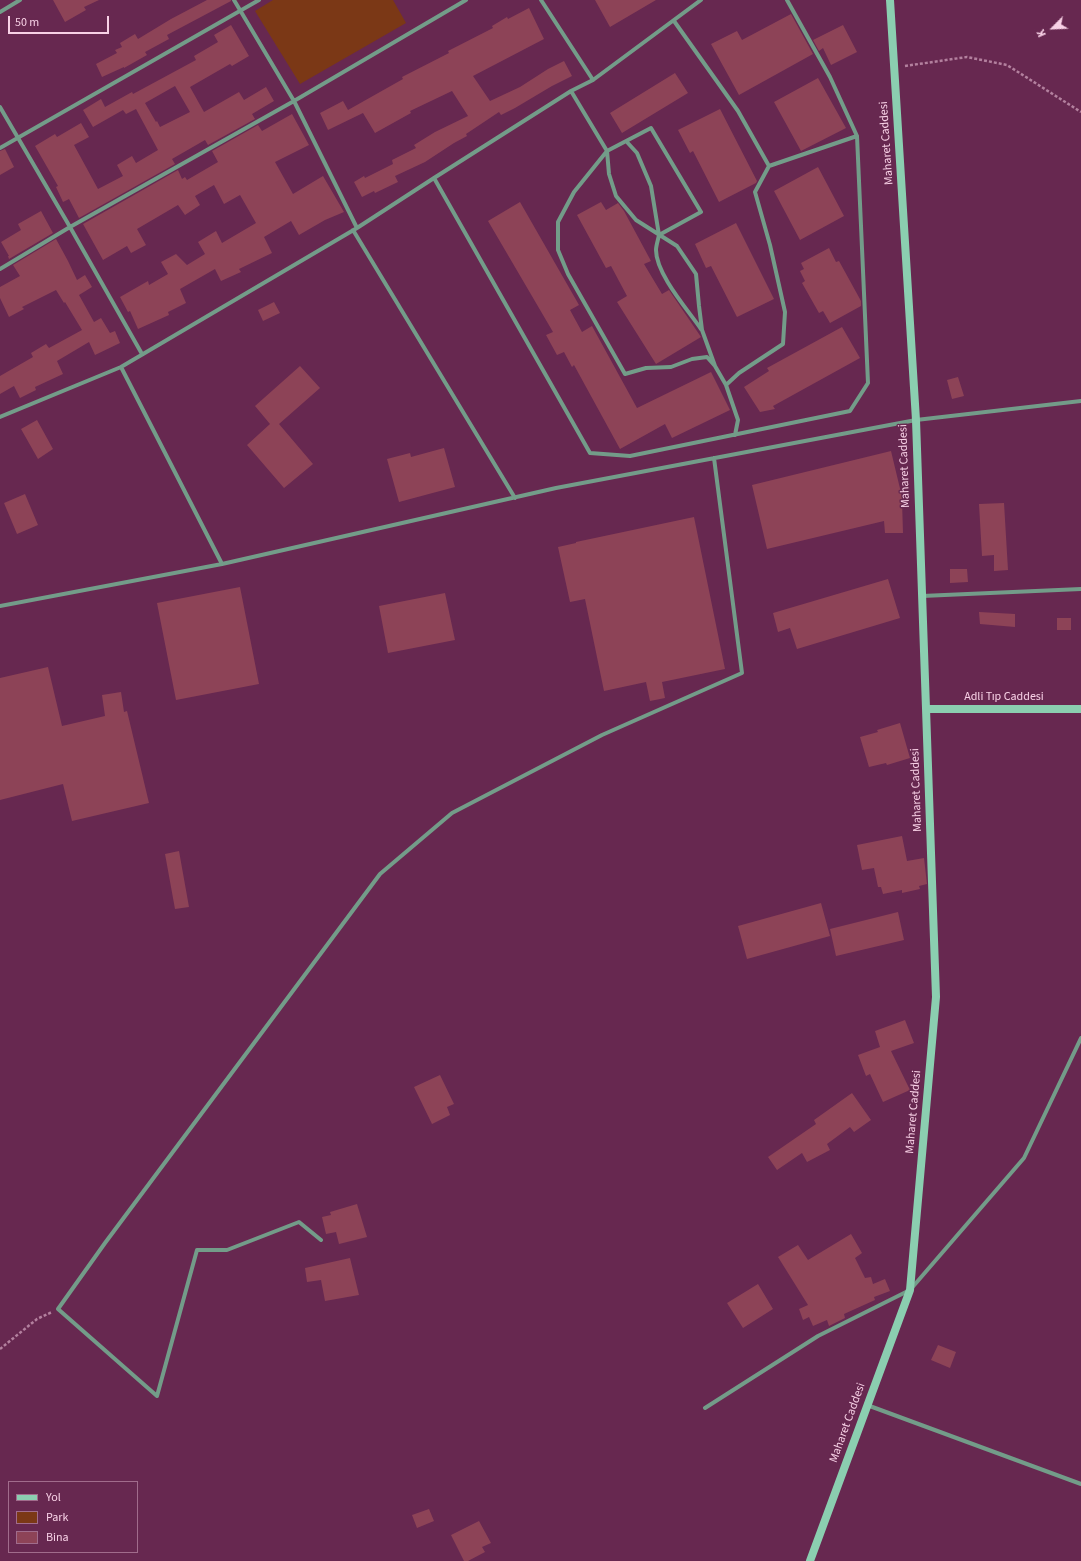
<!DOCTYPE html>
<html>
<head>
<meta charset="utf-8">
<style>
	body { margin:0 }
	#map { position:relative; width:1081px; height:1561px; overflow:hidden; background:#672850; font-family:"Source Sans 3",sans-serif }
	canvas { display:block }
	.legend { position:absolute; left:8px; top:1481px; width:130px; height:72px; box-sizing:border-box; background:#672850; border:1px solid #a16c8c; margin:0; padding:5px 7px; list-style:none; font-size:12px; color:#f8d1e6 }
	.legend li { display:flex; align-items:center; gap:8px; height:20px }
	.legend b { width:20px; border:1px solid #a16c8c }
	.north { position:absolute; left:1033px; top:8px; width:40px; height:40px; -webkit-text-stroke:3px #672850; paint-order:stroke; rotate:246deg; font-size:11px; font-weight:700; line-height:16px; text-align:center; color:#f8d1e6 }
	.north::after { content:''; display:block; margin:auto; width:14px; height:18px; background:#f8d1e6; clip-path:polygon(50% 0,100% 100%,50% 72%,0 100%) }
	.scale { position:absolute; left:8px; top:16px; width:101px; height:18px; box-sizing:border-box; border:2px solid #f8d1e6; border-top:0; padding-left:5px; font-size:12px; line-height:14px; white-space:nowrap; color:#f8d1e6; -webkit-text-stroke:3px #672850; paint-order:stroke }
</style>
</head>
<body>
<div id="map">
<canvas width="1081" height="1561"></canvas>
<ul class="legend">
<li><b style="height:5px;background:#8bceb0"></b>Yol</li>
<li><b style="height:11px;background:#7b3816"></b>Park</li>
<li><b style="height:11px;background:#8d4357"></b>Bina</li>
</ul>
<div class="north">K</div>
<div class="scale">50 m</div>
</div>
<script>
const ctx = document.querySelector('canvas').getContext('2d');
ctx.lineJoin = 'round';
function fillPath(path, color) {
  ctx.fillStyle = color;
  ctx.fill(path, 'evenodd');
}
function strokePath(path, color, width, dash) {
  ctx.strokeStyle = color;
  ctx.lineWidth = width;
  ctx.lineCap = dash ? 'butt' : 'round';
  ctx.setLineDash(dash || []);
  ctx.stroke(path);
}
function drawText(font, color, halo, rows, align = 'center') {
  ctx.font = font + ' "Source Sans 3",sans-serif';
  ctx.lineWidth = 3;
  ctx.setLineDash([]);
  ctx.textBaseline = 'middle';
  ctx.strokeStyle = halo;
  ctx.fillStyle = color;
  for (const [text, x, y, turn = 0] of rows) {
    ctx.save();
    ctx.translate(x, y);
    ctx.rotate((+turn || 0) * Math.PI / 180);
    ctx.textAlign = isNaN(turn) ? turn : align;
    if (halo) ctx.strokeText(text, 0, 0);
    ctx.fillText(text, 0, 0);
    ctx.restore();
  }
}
fillPath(new Path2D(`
	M273 0H393L406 23 300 84 255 11Z`), '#7b3816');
fillPath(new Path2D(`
	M53 0H99L84 7 86 10 65 22Z
	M207 0H231V1L167 35 169 39 145 52 147 55 124 68V67L102 77 96 64 117 53 115 50 122 47 120 43 135 34 138 39 171 19Z
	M595 0H656L610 27Z
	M529 8 544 39 473 76 490 101 520 87 548 69 564 61 572 76 552 86 515 108 501 115 499 112 466 134 467 136 454 143 425 162 395 176 398 182 375 193 374 191 362 197 354 182 364 176 365 178 393 164 392 160 416 148 414 145 435 132 468 116 452 91 410 111 411 113 375 133 363 113 328 130 320 113 343 101 348 110 403 79 402 77 449 53 448 51 493 28 492 26 507 17 508 19Z
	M791 14 813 54 739 95 711 44 737 31 742 40Z
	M231 25 249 56 232 66 230 64 190 87 204 112 239 92 244 100 266 87 274 101 252 114 255 119 208 145 205 140 172 159 175 164 79 218 69 199 63 202 56 187 58 186 35 146 55 134 57 137 81 123 89 137 74 145 98 189 123 176 117 165 132 156 136 163 158 150 136 109 126 114 123 110 93 127 83 110 101 99 105 107 132 92 133 94 196 60 194 56 218 42 214 35ZM175 86 190 112 160 127 157 121 156 122 145 103Z
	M843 25 857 52 831 65 823 48 819 51 813 40Z
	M675 73 688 93 622 133 610 113Z
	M818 78 846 128 801 151 774 102Z
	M720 109 757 181 756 183 719 202 693 151 690 153 678 130Z
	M292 114 309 145 275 162 293 194 323 176 344 212 325 220 299 235 291 221 264 237 272 253 239 269 241 272 221 281 215 269 180 289 186 303 168 312 169 315 138 329 130 311 128 312 120 297 148 281 149 285 168 274 161 262 176 254 187 265 205 254 198 242 216 231 222 243 256 223 240 195 224 204 214 185 195 196 200 205 185 215 178 205 137 229 146 245 131 253 127 246 103 260 83 224 178 170 182 179 185 177 187 180 218 162 212 151 258 125 262 131Z
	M5 149 14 167 0 175V151Z
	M818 167 844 216 800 240 774 191Z
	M520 202 579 305 570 310 582 332 592 326 637 408 711 372 730 410 672 438 665 424 620 449 574 365 572 367 564 352 557 355 546 335 553 332 488 221Z
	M601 202 606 210 618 203 624 211 651 261 644 264 662 294 669 290 701 337 656 364 617 302 627 296 611 266 606 268 577 215Z
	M41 211 53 233 9 259 8 256H9L1 242 21 230 18 224Z
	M736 223 774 299 737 317 711 266 706 268 695 244Z
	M56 239 68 261 77 280 85 275 92 287 79 295 94 322 101 318 110 333 115 331 120 343 95 355 89 342 57 361 63 374 35 387 36 390 20 398 14 386 0 394V376L33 357 31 353 46 344 49 348 82 330 65 302 64 303 56 290 22 307 24 309 9 317 0 298V287L20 276 13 265Z
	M829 248 836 262 839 261 861 301V306L830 323 823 311 819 313 802 283 805 281 800 271 804 269 801 263Z
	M274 302 280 313 263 321 258 310Z
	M842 327 860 358 773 406 775 409 760 412 744 387 769 371 767 368Z
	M300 366 320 388 279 424 313 464 284 488 247 445 270 424 255 406Z
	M958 377 964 396 952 399 947 380Z
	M37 420 53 449 38 459 21 429Z
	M444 448 455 487 399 502 387 459 410 453 411 457Z
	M891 451 903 501H902L903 533H885L884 521 767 549 752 485Z
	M25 494 38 525 17 534 4 503Z
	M1004 503 1008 570 994 571V555L982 556 979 504Z
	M694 517 725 669 662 682 665 698 650 701 646 682 604 691 585 599 570 602 558 547 576 543V542Z
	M950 569H967L968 582 950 583Z
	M888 579 900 618 797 649 790 628 778 632 773 613Z
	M240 587 259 684 176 700 157 603Z
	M445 593 455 640 388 653 379 606Z
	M979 612 1015 614V627L980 624Z
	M1057 618H1071V630H1057Z
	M48 667 62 726 105 716 102 695 121 692 124 712 127 711 149 803 72 821 63 784 0 800V678Z
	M900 723 910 758 887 765 886 763 869 767 860 737 878 732 877 730Z
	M902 836 907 861 924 858 927 884 919 886 920 889 902 893V890L883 894 881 887H878L874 868 862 870 857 845Z
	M179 851 189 907 175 909 165 854Z
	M821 903 830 936 747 959 738 926Z
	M898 912 904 940 836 956 830 929Z
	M905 1020 914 1043 891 1051 910 1090 883 1102 870 1074 866 1076 858 1055 880 1047 875 1031Z
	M440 1075 454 1104 447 1107 450 1115 432 1124 414 1087Z
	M852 1093 871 1120 854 1132 850 1127 827 1144 830 1150 807 1162 802 1153 777 1170 768 1157 816 1124 814 1120Z
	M357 1204 367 1237 339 1244 336 1232 326 1234 322 1217 331 1215 330 1212Z
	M851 1234 862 1253 855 1258 865 1278 871 1277 873 1284 885 1279 890 1291 874 1297 875 1300 844 1314 845 1318 829 1326 827 1320 813 1326 809 1317 803 1320 799 1309 808 1305 778 1257 798 1245 808 1260Z
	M350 1258 359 1295 325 1301 321 1280 307 1282 305 1268Z
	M758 1284 773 1309 743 1328 727 1303Z
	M938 1345 956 1352 950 1368 931 1360Z
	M429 1509 434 1521 417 1528 412 1515Z
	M479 1521 491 1543 482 1547 485 1552 468 1561H464L451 1535Z`), '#8d4357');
strokePath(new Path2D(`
	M905 66 967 57 1007 65 1081 112
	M0 1349 37 1319 52 1312`), '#b3809e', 2.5, [3, 2]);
strokePath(new Path2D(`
	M234 0 294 101 357 228
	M541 0 593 80
	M0 12 20 0
	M674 21 738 111 769 166 755 192 770 245 785 312 783 344 739 373 726 385
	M571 91 607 151 574 192 558 222V250L568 274 625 374 646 368 671 367 692 359 707 357 715 366 726 385 738 420 735 435
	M0 107 70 227 142 354
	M626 141 637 153 651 186 659 235 701 212 651 128 607 151 609 174 616 196 636 220 677 246 696 274 699 306 702 330 715 366
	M0 148 259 0
	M769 166 857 136
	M434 178 590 453 630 456 850 411 868 383 857 136 830 77 787 0
	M353 230 515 498
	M659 235C658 240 656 246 656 250 656 274 688 310 701 329
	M0 269 70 227 294 101 466 0
	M121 367 222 564
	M0 417 121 367 357 228 434 178 571 91 593 80 701 0
	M922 596 1081 589
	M0 606 222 564 556 488 916 420 1081 401
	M321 1240 299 1222 227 1250H197L157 1396 58 1309 105 1243 380 874 452 813 602 735 742 673 714 458
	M867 1405 1081 1484
	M705 1408 818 1336 910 1290 1024 1158 1081 1038`), '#739c89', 4);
strokePath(new Path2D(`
	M926 709H1081
	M810 1561 910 1290 936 997 916 420 890 0`), '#8bceb0', 8);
drawText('12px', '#f8d1e6', '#672850', [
	["Maharet Caddesi",887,143,-94],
	["Maharet Caddesi",905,466,-92],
	["Adli Tıp Caddesi",1004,697],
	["Maharet Caddesi",917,790,-92],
	["Maharet Caddesi",914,1112,-85],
	["Maharet Caddesi",848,1423,-70]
]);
</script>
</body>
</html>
